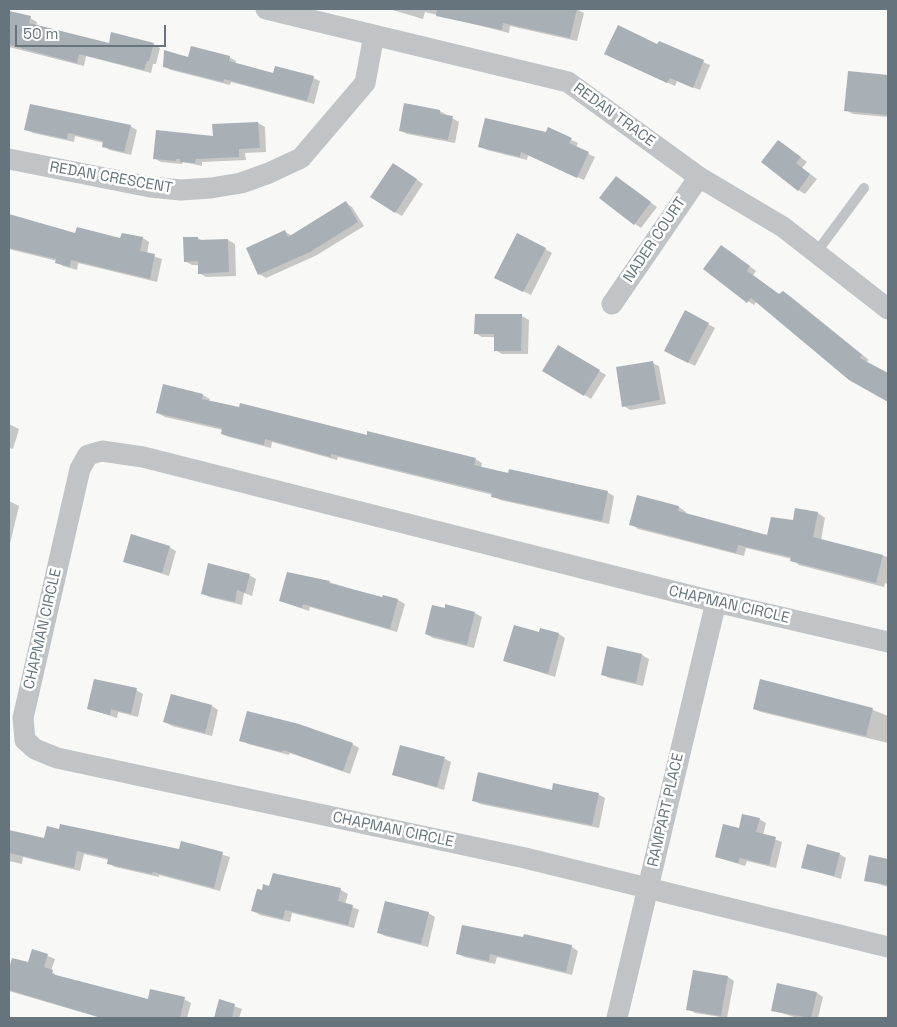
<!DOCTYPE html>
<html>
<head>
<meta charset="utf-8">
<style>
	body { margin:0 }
	#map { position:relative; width:897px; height:1027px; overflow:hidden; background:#f8f8f6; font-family:"Space Grotesk",sans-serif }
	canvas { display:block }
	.frame { position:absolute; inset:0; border:10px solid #66747e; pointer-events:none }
	.scale { position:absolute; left:15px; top:25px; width:151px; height:22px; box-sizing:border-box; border:2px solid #66747e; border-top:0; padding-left:6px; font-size:15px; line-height:18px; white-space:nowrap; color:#66747e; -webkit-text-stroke:4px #fff; paint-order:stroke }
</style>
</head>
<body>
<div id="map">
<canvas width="897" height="1027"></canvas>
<div class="frame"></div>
<div class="scale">50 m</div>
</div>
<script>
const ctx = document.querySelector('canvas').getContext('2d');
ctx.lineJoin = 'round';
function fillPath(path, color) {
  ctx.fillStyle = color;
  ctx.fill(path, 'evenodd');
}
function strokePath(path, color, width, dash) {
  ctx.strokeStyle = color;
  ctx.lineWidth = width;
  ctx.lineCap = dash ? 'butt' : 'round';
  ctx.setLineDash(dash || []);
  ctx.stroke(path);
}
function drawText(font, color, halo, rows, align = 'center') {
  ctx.font = font + ' "Space Grotesk",sans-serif';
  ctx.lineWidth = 5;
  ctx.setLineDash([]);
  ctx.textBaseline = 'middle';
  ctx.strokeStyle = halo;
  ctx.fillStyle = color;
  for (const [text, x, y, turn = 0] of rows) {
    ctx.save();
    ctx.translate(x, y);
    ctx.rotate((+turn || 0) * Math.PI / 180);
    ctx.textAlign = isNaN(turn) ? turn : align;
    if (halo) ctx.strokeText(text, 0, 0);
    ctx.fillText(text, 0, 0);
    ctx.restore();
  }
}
fillPath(new Path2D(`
	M389 9H576L584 13 577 41 510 26 509 33 425 12 423 19Z
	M9 13 30 18 37 22 36 26 109 44H153L160 48 156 64H153L151 73 86 56 84 66 9 47Z
	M659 43 710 65 700 90 677 81 675 86 612 57 658 46Z
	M229 57 236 61 235 64 274 74 313 78 320 81 314 104 231 82 230 85 171 70 164 66 189 58Z
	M849 73 888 76V117L853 114 846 110Z
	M440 111 459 122 455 143 407 134 400 130Z
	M258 123 265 127 266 152 245 153 246 160 202 162V166L183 162 182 164 161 162 154 158 214 138 213 126Z
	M130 126 137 130 131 155 110 150 103 146 104 143 75 136 74 142 33 133 26 129Z
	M549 129 578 143 576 148 595 157 584 180 528 155 527 160 487 150 480 146 546 134Z
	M779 141 807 162 802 168 817 179 805 194 798 190Z
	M400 168 423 184 402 216 395 212Z
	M623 182 657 207 641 228 635 224Z
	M346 203 352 207 364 226 317 255 266 278 259 274 285 232 293 236Z
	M9 221 76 235 121 240 143 238 149 242 147 254 162 259 157 282 78 263 77 270 63 266 57 261 9 249Z
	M198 238 203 241 228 240 235 244 236 276 206 277 199 273V265H192L185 261Z
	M545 249 552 253 531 295 503 281Z
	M728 250 756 271 753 275 780 295 783 292 790 296 869 360 866 362 888 374V400L850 379 757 301 754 305 748 301Z
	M685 311 715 328 695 366 672 354Z
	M522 316 529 320 528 354H502L495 350V337H482L475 333Z
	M558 346 606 375 591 399 544 370Z
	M652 363 659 366 666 404 630 410 624 406Z
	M164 386 203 395 210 399 209 402 475 459 482 463 481 468 607 492 614 496 609 524 500 500 493 495 338 457 337 460 272 442 271 448 229 437 222 434 223 430 165 417 158 413Z
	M9 424 19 429 13 449 9 448Z
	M638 497 679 507 686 512V514L768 536 794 522 796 510 818 513 825 518 821 540 888 557V584L885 583 884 587 799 565 792 559 746 548 744 556 638 529 631 524Z
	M9 501 19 506 9 548Z
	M169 547 176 551 169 576 125 562Z
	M249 575 256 579 252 596 244 593 242 605 209 597 202 593Z
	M329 582 383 599 384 596 398 600 405 604 397 632 310 607 309 611 280 601Z
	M475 613 482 617 474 648 433 638 426 634Z
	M559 634 565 638 555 677 505 661Z
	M608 648 642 655 649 659 643 686 609 678 602 674Z
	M761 681 873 710 888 716V743L761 712 754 709Z
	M136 690 143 694 138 717 118 712 117 718 89 709Z
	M212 706 218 710 212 736 172 726 165 722Z
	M241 740 352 744 359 748 350 774 290 753 289 755 248 744Z
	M445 759 451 762 444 790 393 775Z
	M553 791 598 794 605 798 599 828 480 804 473 800Z
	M759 819 766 823 763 835 782 842 776 868 747 861 745 866 716 857 740 830Z
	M9 831 45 840 60 831 180 851 182 842 230 857 220 891 159 875V877L115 867 108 863 109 860 84 854 80 871 23 857 22 864 9 861Z
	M839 854 846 858 841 879 802 867Z
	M870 857 888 861V887L866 880Z
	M273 874 341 890 348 894 345 904 359 910 354 928 292 913 290 922 260 915 253 911 263 891 270 887Z
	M428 913 435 917 428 947 385 936 379 932Z
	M572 947 578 951 572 975 497 957 495 964 464 957 457 953Z
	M33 950 55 959 51 971 58 977 149 1000 184 999 191 1003 187 1018H101L9 991V967L29 964Z
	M728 977 734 981 727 1018 695 1013 688 1009Z
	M817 993 823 997 818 1018H797L772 1010Z
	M220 1001 242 1009 239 1018H215Z`), '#0003');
fillPath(new Path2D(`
	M437 9H577L570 38 503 23 502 30 436 16Z
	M9 11 31 16 29 23 109 43 111 32 154 43 149 61H147L144 70 79 54 77 63 9 45Z
	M618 25 657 44 659 41 704 60 693 88 670 78 667 83 604 54Z
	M191 46 230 56 229 61 273 73 275 66 314 76 307 101 224 79 223 82 163 67 164 50 188 57Z
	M848 71 888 75 887 115 844 111Z
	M404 103 440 110V114L453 116 448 140 399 131Z
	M30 104 131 125 124 152 102 147 103 141 68 133 67 139 24 130Z
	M485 118 546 132 548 127 572 138 569 143 589 152 577 178 521 152 520 157 478 147Z
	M258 122 260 148 239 149V157L196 159 195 163 180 162V159H176V161L153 159 156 130 213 136 212 124Z
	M778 140 801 157 796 163 810 174 798 191 761 162Z
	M393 163 417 179 395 213 370 197Z
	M616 176 651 202 634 225 599 198Z
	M346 201 358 222 310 252 258 275 246 248 285 230 288 237Z
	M9 214 75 233 77 227 120 238 122 233 143 237 140 251 155 254 150 279 71 260 70 267 55 263 56 259 9 248Z
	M517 233 546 248 523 292 494 278Z
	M183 237H198V240L228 239 229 272 198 274V261L184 262Z
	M721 245 750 266 747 271 779 294 783 291 862 355 860 358 888 373V402L849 380 751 298 747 303 703 269Z
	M685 310 709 323 688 363 664 351Z
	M475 314H522L521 351H494V334H474Z
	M558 345 600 370 584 396 542 371Z
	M653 361 660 400 622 407 616 367Z
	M163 384 203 394 202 399 239 407 240 403 367 435V431L476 458 474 465 508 473 509 469 608 491 602 521 491 497 492 493 331 454V457L265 439 264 445 221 434 222 428 156 413Z
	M637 495 679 506 678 511 767 535 771 517 793 520 795 508 818 512 813 537 883 555 876 583 790 561 791 557 738 545 736 553 629 525Z
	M131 534 170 546 162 573 123 562Z
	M208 563 250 574 245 593 237 590 235 602 201 594Z
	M287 572 330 581 329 583 382 597 383 595 398 599 390 629 303 604 302 608 279 601Z
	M445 604 475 612 467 645 425 634 432 605 445 608Z
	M514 625 539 632 540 628 559 633 548 674 503 661Z
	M607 646 642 654 636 683 601 675Z
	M94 679 137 688 131 714 111 709 110 715 87 709Z
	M760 679 873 708 866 736 753 709Z
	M171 694 212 705 205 733 163 722Z
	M247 711 299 724 353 743 343 771 283 750 282 752 239 741Z
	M400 745 445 757 437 787 392 775Z
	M478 772 552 790 553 783 599 793 592 825 472 801Z
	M742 814 760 818 756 832 776 837 769 865 740 858 738 863 715 857 723 824 739 828Z
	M60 824 179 849 181 841 223 852 214 888 153 872 152 874 107 864 108 858 77 851 74 868 9 853V830L44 838 47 826 59 829Z
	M807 844 840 853 834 876 801 868Z
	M869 855 888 859V885L864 881Z
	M273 873 341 888 338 901 353 905 348 925 285 910 283 919 251 911 257 889 262 890 263 884 269 886Z
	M385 901 429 912 421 944 377 933Z
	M462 925 523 937 524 934 572 945 566 972 490 954 489 961 456 954Z
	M32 949 48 954 44 967 53 970 52 974 148 999 150 989 185 997 180 1018H102L9 990V968L12 958 28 962Z
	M693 970 728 976 721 1016 686 1010Z
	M777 983 817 992 811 1018 771 1011Z
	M219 999 235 1004 232 1018H214Z`), '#a8afb5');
strokePath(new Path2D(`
	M816 253 864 188`), '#c0c4c7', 10);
strokePath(new Path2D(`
	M266 9 568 82 699 177 783 227 888 309
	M9 159 150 187 181 190 211 188 241 183 269 173 301 158 365 83 374 35
	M612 304 699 177
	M888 642 716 602 143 457 102 451 88 455 80 469 23 718 25 740 35 749 57 758 525 858 888 947
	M617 1018 716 602`), '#c0c4c7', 21);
drawText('15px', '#66747e', '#fff', [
	["REDAN TRACE",614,115,36],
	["REDAN CRESCENT",111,178,10],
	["NADER COURT",655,240,-56],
	["CHAPMAN CIRCLE",729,605,13],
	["CHAPMAN CIRCLE",43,629,-77],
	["RAMPART PLACE",666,810,-77],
	["CHAPMAN CIRCLE",393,830,12]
]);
</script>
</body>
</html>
